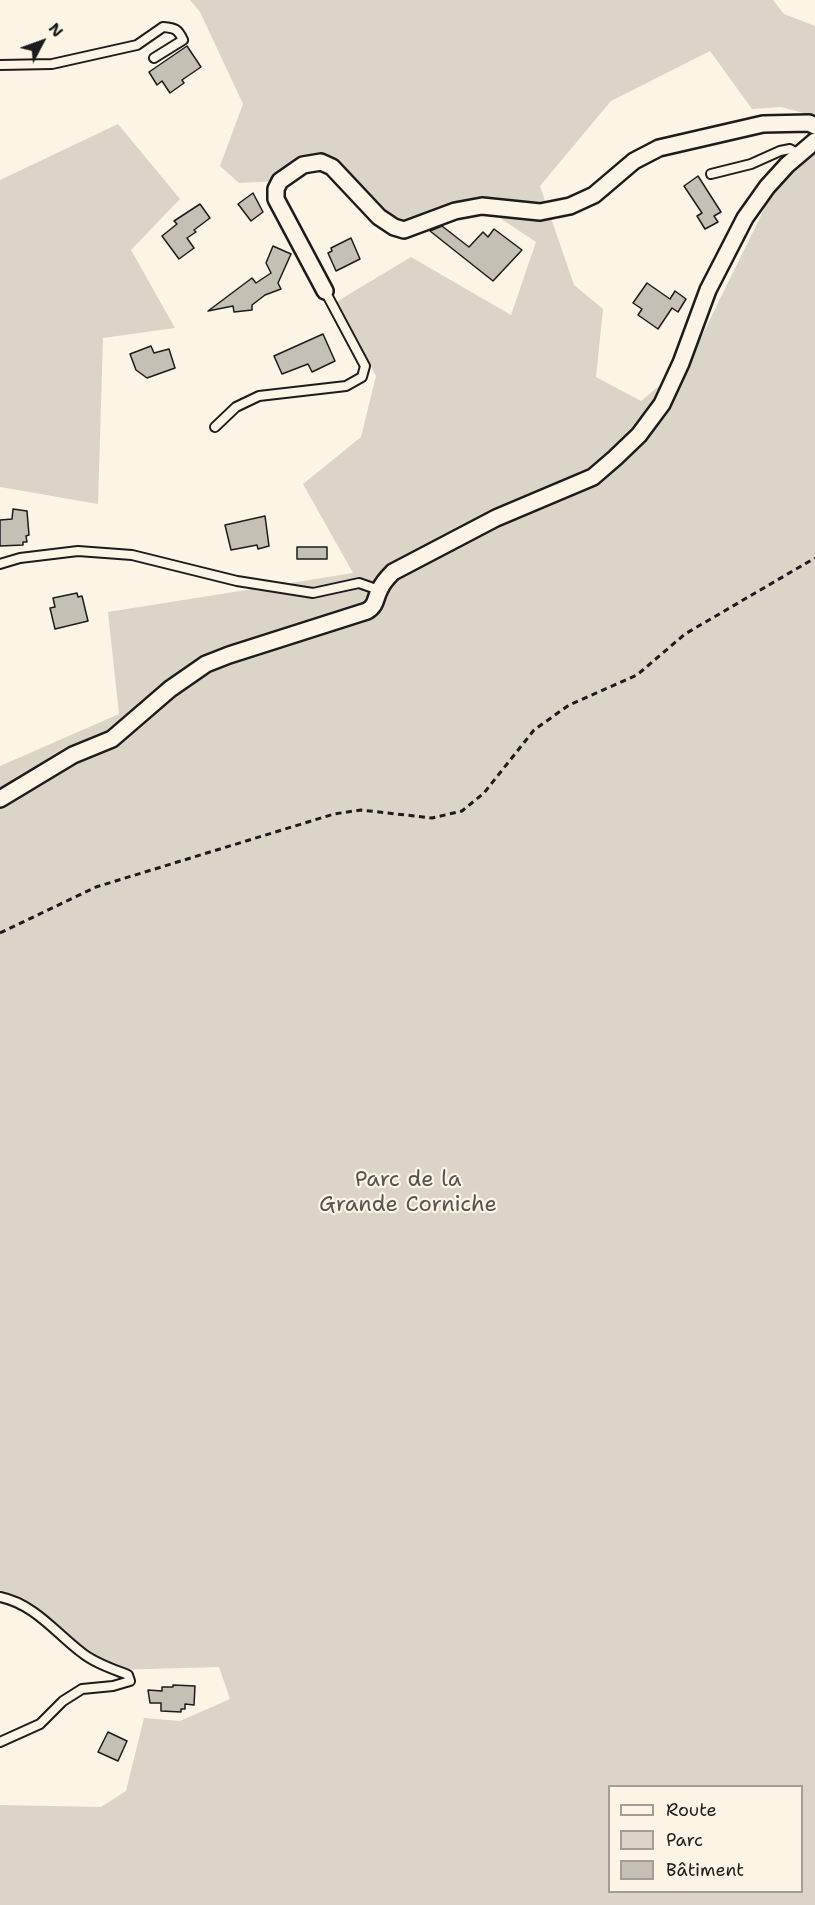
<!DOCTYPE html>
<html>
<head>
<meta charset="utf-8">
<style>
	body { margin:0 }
	#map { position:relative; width:815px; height:1905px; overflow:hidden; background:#fcf5e5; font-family:"Shantell Sans",sans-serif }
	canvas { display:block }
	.legend { position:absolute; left:608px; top:1785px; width:195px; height:108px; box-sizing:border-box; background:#fcf5e5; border:2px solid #a29e95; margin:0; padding:8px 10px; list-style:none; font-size:18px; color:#1c1c1c }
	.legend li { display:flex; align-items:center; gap:12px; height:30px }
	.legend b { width:30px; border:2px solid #a29e95 }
	.north { position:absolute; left:12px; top:12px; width:60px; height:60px; -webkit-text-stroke:4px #fcf5e5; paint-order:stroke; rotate:49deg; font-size:16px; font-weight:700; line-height:24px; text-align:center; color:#1c1c1c }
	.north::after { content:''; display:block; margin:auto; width:21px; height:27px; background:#1c1c1c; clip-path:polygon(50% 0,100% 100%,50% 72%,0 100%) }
</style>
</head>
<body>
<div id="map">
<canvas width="815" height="1905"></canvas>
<ul class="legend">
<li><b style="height:8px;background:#fcf5e5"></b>Route</li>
<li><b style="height:16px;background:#dbd5c8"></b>Parc</li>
<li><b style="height:16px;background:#c4c0b3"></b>Bâtiment</li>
</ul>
<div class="north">N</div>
</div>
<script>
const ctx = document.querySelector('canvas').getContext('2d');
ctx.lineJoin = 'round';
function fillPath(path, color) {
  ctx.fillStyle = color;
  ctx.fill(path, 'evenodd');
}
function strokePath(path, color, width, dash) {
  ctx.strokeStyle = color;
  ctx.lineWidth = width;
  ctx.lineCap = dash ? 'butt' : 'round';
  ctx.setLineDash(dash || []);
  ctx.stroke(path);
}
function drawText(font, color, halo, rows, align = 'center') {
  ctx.font = font + ' "Shantell Sans",sans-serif';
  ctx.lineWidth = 4.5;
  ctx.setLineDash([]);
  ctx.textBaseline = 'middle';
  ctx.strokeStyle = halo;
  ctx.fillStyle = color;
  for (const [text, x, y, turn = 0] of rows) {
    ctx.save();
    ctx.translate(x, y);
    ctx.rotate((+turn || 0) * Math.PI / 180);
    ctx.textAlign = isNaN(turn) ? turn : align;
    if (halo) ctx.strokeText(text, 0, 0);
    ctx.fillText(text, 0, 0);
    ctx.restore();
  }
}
fillPath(new Path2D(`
	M190 0H773L784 14 815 26V116L781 107 752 109 710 51 611 101 540 186 574 285 603 309 596 377 641 401 690 360 773 191 815 149V1905H0V1805L101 1807 126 1791 144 1718 180 1721 230 1699 219 1667 114 1670 83 1654 36 1612 0 1597V766L119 714 108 612 353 573 303 484 361 437 376 376 336 302 411 257 511 315 536 242 482 206 404 230 321 162 280 181 239 183 220 166 243 104 200 12ZM610 1786H802V1892H610Z
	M118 124 180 199 131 250 175 328 103 338 98 504 0 487V180Z`), '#dbd5c8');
const building = new Path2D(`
	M187 46 201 67 182 80 184 83 170 93 162 81 157 85 149 72Z
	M698 176 721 212 714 216 718 222 705 229 697 216 702 213 684 186Z
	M253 193 263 212 251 221 238 204Z
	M200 204 210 218 194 230 196 232 187 238 194 248 179 259 162 236 177 224 174 221Z
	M442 226 469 247 483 232 488 237 494 229 522 250 493 281 430 231Z
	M351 238 360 259 336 271 328 253 332 251 331 248Z
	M273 246 291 254 278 283 281 289 265 295 252 305V310L234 312 233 306 208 311 252 278 256 283 271 273 266 263Z
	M647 283 670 299 675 291 686 299 678 312 672 308 658 329 638 315 642 309 633 303Z
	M323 334 335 361 312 372 308 364 282 374 274 356Z
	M151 346 154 353 169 349 175 368 147 378 136 370 130 354Z
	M13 509 27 511 29 535 26 536 27 542H23V545L0 546V520L12 519Z
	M265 516 269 546 258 549 257 545 231 550 225 525Z
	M297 547H327V559H297Z
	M77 593 78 597 82 596 88 621 55 629 50 608 55 607 53 598Z
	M173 1685 195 1686 194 1705 185 1704V1709H181V1712L161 1711V1703H150L148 1690 162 1691V1687H173Z
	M108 1732 127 1741 118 1761 98 1752Z`);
fillPath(building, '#c4c0b3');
strokePath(building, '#1c1c1c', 1.5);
const lane = new Path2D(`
	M0 65 52 64 137 45 163 27C175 28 178 29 183 40L154 58
	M711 174 751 164 780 151 790 149 798 153
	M215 427 236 407 259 396 346 386 362 377 365 366 325 291
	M0 564 20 558 78 551 132 555 237 581 313 593 359 583 379 590
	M0 1597C34 1604 55 1632 81 1652 94 1663 113 1669 128 1675L130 1681 113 1686 82 1689 63 1701 40 1724 0 1742`);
const street = new Path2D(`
	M325 291 276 199V189L280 181 303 165 321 162 332 167 379 217 394 227 404 230 455 211 482 206 540 212 570 206 594 195 634 161 659 148 763 124 809 123 815 126
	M0 799 73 755 112 739 170 689 206 664 229 655 367 611C377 605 375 598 380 589 383 582 388 577 393 572L496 518 593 477 615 458 639 435 662 404 681 363 708 290 745 218 767 187 787 165 815 141`);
strokePath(lane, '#1c1c1c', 12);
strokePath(street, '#1c1c1c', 20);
strokePath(new Path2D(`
	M0 933 96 887 334 814 361 810 432 818 462 811 484 793 534 730 569 705 637 675 685 634 815 558`), '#1c1c1c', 3, [6, 4.5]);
strokePath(lane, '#fcf5e5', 8);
strokePath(street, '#fcf5e5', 15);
drawText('22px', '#555450', '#fcf5e5', [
	["Parc de la",408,1180],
	["Grande Corniche",408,1205]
]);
</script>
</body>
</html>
